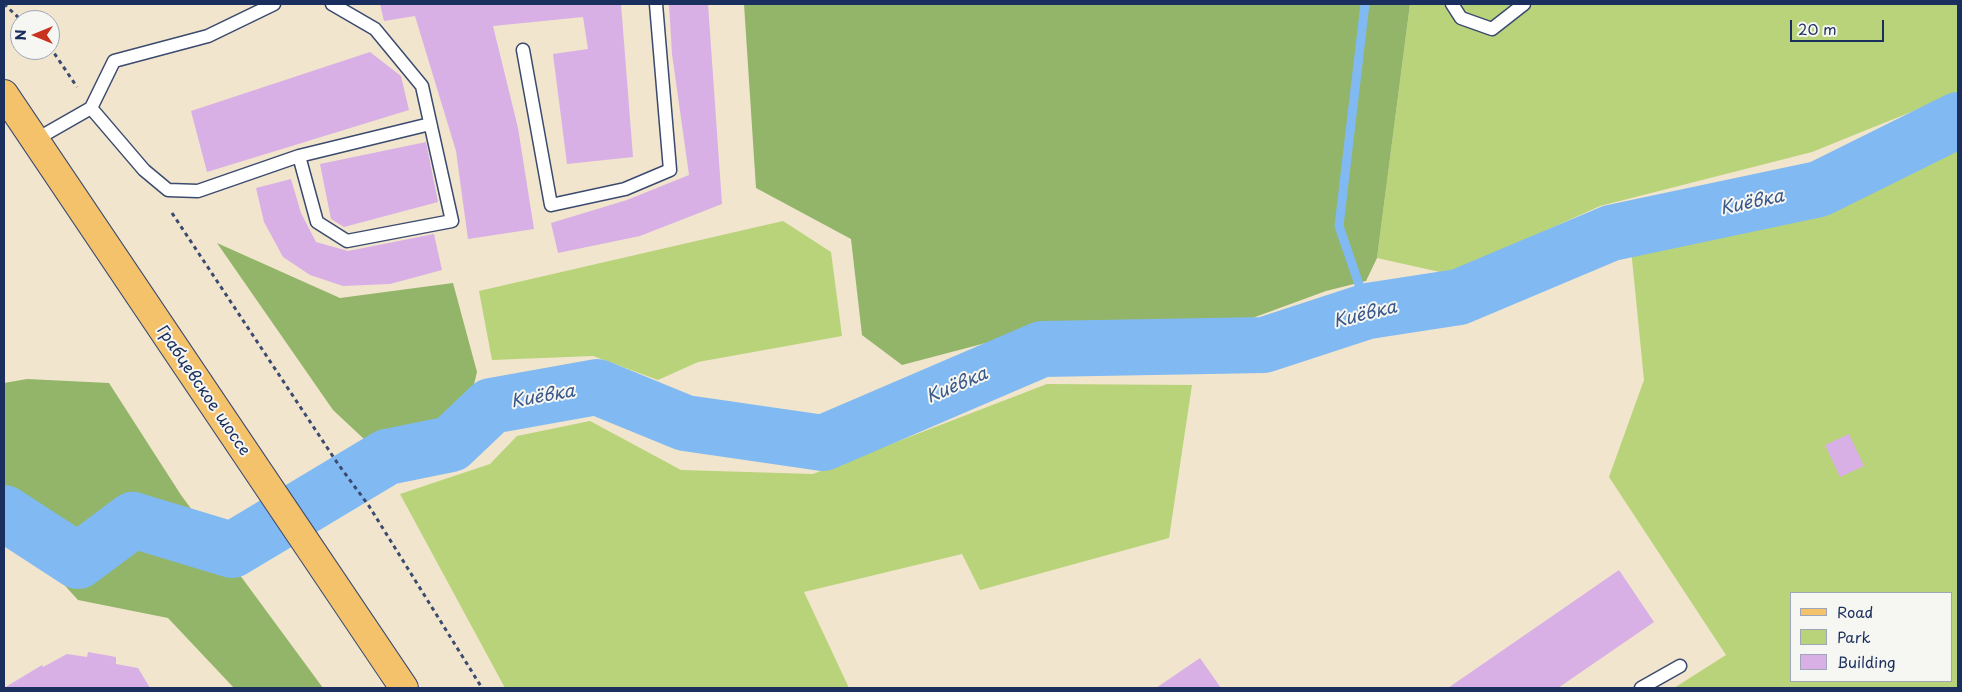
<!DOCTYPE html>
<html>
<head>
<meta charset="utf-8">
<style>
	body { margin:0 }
	#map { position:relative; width:1962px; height:692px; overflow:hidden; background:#f1e5cd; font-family:"Playpen Sans",sans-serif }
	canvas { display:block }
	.frame { position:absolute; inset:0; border:5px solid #1b2f5e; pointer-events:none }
	.legend { position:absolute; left:1790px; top:592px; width:162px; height:90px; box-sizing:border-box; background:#f6f6f2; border:1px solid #9ea6b7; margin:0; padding:6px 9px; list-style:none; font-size:15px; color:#1b2f5e }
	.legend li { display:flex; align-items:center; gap:10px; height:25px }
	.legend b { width:25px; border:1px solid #9ea6b7 }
	.north { position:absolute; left:10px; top:10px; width:50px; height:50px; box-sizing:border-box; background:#f6f6f2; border:1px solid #9ea6b7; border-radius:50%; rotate:270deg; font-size:14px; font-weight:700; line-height:20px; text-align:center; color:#1b2f5e }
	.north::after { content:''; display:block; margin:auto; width:18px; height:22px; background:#c8321e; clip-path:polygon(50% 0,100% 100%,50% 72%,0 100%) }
	.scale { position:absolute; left:1790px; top:20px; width:94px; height:22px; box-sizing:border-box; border:2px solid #1b2f5e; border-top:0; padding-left:6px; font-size:15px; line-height:18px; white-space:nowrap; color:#1b2f5e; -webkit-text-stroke:4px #f6f6f2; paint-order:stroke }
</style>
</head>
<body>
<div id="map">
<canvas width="1962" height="692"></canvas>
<div class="frame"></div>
<ul class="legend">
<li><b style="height:6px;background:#f4c26a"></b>Road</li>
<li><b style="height:14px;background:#b8d379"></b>Park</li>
<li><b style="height:14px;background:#d8b0e6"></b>Building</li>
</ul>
<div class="north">N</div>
<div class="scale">20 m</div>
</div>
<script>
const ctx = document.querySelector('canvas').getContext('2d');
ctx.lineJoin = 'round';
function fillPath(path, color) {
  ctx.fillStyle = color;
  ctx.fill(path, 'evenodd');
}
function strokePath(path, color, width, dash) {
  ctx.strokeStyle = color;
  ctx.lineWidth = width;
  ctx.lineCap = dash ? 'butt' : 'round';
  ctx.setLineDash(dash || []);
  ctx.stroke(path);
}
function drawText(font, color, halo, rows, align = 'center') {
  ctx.font = font + ' "Playpen Sans",sans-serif';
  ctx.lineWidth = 4;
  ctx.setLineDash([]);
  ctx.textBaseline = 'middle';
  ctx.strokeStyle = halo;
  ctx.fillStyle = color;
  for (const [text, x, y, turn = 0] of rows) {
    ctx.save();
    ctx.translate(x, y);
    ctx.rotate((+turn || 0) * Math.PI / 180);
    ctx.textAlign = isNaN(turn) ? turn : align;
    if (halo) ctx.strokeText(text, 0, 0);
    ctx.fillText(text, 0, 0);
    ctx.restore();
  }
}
fillPath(new Path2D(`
	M1410 4H1958V93L1812 152 1600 206 1449 274 1377 258Z
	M1958 147V688H1674L1726 655 1609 477 1644 380 1631 249 1705 228ZM1791 593H1951V681H1791Z
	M783 221 831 252 842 336 698 362 658 380 593 356 492 360 479 291Z
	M1047 384 1192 385 1169 538 980 590 962 554 804 592 849 688H505L400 494 490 464 517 436 590 421 681 470 813 474Z`), '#b8d379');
fillPath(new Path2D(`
	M744 4H1410L1377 258 1366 281 1326 291 1247 320 1058 324 902 365 862 335 851 239 756 188Z
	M217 243 340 298 453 283 477 372 471 397 441 432 364 439 333 410Z
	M27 379 109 383 181 495 323 688H234L168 618 78 600 27 544 4 543V383Z`), '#92b569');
strokePath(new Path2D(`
	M1365 4 1339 226 1368 311`), '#81baf2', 9);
strokePath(new Path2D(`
	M4 513 78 561 133 520 232 550 387 457 451 444 491 406 597 387 685 423 823 443 1042 349 1264 345 1368 311 1459 297 1611 233 1819 189 1958 120`), '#81baf2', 56);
fillPath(new Path2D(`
	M380 4H621L633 157 567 164 553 54 588 49 583 17 493 26 518 128 534 229 468 239 456 151 415 16 384 21Z
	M669 4H708L722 204 640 236 558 253 551 223 627 200 689 175 672 54Z
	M370 52 401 76 409 110 207 172 191 111Z
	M426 142 438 202 344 227 331 219 320 164Z
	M291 179 301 213 316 242 348 251 434 234 442 270 390 284 343 286 310 275 283 257 264 222 256 188Z
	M1849 434 1864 466 1840 477 1825 445Z
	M1619 570 1654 622 1558 688H1448Z
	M88 652 116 657V664L138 668 150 688H4L42 665 43 667 67 654 87 657Z
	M1200 658 1221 688H1156Z`), '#d8b0e6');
const service = new Path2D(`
	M332 4 375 29 422 86 452 221 347 241 317 222 299 156 430 124
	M1452 4 1461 18 1492 29 1524 4
	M523 50 551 205 625 189 670 170 656 4
	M91 108 144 170 168 190 198 191 299 156
	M35 140 91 108 114 61 208 36 274 4
	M1641 688 1680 666`);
const primary = new Path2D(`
	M4 94 404 688`);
strokePath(service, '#3b4a6f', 15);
strokePath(primary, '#3b4a6f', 30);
strokePath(new Path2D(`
	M4 4 21 20
	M50 47 77 87
	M172 213 338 464 369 506 482 688`), '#3b4a6f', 3, [4, 4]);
strokePath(service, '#fff', 12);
strokePath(primary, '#f4c26a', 28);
drawText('16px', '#1b2f5e', '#f6f6f2', [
	["Грабцевское шоссе",203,391,56]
]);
drawText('italic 18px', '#3a598a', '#f6f6f2', [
	["Киёвка",1752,203,-12],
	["Киёвка",1365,315,-14],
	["Киёвка",957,386,-23],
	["Киёвка",543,397,-10]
]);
</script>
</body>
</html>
